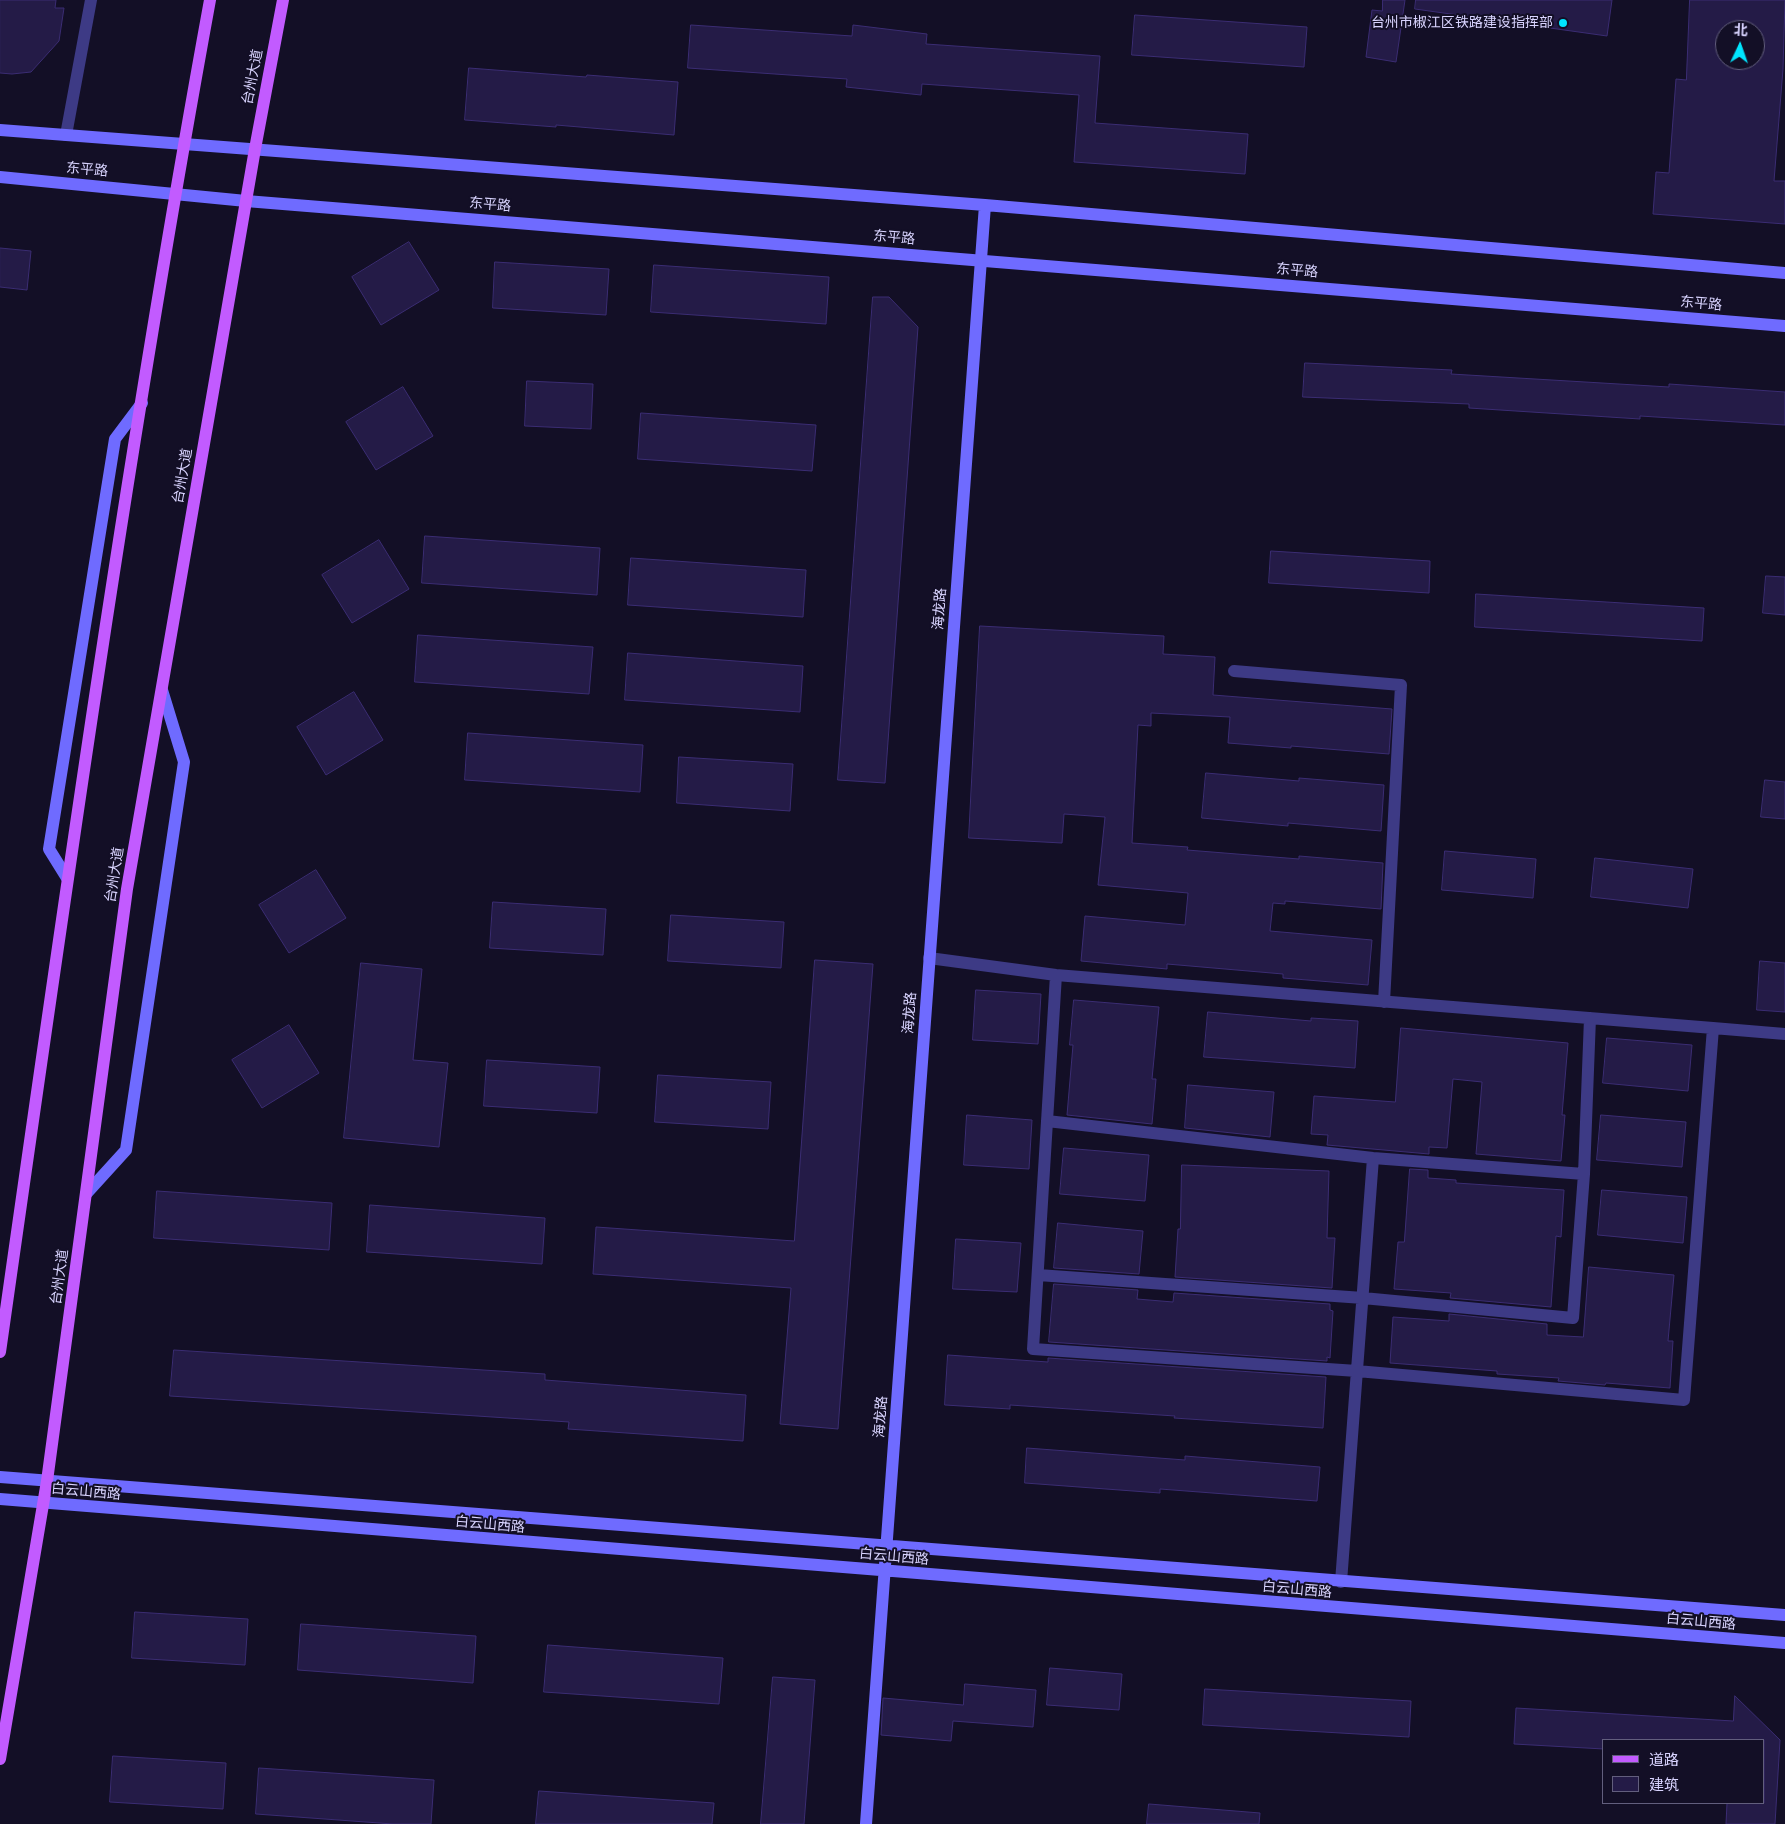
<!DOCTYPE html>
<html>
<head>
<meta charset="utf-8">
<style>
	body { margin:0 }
	#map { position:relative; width:1785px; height:1824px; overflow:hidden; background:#130f26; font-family:"Fira Sans","Noto Sans SC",sans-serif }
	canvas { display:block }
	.legend { position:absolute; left:1602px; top:1739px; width:162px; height:65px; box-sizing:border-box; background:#130f26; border:1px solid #625e7d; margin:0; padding:6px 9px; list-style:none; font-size:15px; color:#d9d4ff }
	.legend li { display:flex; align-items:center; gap:10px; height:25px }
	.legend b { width:25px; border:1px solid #625e7d }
	.north { position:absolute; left:1715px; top:20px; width:50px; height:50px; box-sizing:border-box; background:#130f26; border:1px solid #625e7d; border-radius:50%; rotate:3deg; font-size:14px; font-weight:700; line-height:20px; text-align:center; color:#d9d4ff }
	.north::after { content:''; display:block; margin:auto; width:18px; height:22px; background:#00e5ff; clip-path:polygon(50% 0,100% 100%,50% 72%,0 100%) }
</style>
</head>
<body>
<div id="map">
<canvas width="1785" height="1824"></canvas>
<ul class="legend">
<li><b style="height:6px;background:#c25bff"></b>道路</li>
<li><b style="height:14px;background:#241b47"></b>建筑</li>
</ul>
<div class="north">北</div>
</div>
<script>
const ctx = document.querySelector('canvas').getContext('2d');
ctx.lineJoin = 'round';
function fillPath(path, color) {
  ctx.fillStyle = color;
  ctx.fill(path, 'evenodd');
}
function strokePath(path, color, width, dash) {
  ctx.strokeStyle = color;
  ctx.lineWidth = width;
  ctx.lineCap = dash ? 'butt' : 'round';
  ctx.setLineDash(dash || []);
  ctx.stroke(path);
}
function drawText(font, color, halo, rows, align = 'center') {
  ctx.font = font + ' "Fira Sans","Noto Sans SC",sans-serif';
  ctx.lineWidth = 4;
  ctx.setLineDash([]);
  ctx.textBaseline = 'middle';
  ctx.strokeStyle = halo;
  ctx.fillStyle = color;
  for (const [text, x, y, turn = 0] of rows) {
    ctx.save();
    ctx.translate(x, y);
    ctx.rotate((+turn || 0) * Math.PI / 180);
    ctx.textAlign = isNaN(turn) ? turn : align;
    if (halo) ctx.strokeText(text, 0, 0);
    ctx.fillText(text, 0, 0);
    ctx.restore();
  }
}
const building = new Path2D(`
	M0 0H56L55 8H64L59 41 31 72 12 74 0 73Z
	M1383 0H1405L1396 62 1366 57 1372 10 1382 11Z
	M1416 0H1612L1607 36 1415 9Z
	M1690 0H1785L1783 69 1774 181H1785V224L1653 214 1656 172 1669 173 1676 79 1686 80ZM1725 30H1755V60H1725Z
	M1135 15 1307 27 1304 67 1132 55Z
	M691 25 852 36 853 25 927 34 926 44 1100 56 1095 123 1248 134 1245 174 1074 162 1079 95 922 84 921 95 846 87 847 79 688 68Z
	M469 68 586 77 587 75 678 82 674 135 556 125V127L465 120Z
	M409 242 439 290 381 325 352 277Z
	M0 248 31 251 27 290 0 287Z
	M495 262 609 269 606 315 493 308Z
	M654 265 829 277 826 324 651 312Z
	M873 297H889L918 327 885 783 838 780Z
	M1305 363 1452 370 1451 374 1669 387V384L1785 392V425L1640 416V419L1469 408V404L1303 397Z
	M527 381 593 384 591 429 525 426Z
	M403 387 433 436 376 470 346 422Z
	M641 413 816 425 812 471 638 459Z
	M425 536 600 548 597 595 422 583Z
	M379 540 409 589 352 623 322 575Z
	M1271 551 1430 561 1429 593 1269 583Z
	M631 558 806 570 803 617 628 605Z
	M1766 576 1785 577V615L1763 613Z
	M1476 594 1704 608 1702 641 1475 627Z
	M980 626 1164 636 1163 654 1215 657 1213 695 1392 709 1389 754 1291 746V748L1228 743 1230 717 1151 713V726L1138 725 1132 843 1188 847 1187 850 1299 859V856L1383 863 1381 909 1285 901V904L1273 903 1270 931 1372 940 1368 985 1283 978V974L1167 964V969L1081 961 1085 916 1185 925 1188 893 1098 885 1105 817 1064 814 1062 843 969 838Z
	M418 635 593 647 589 694 415 682Z
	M628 653 803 666 800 712 625 700Z
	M354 692 383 740 326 775 297 727Z
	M468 733 643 745 640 792 465 780Z
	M679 757 793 764 790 811 677 803Z
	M1206 773 1299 781V778L1384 785 1381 831 1288 823V826L1202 818Z
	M1765 780 1785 782V819L1761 817Z
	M1445 851 1536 859 1533 898 1442 890Z
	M1595 858 1693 869 1688 908 1591 897Z
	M316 870 346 918 289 953 259 905Z
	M493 902 606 909 603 955 490 948Z
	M671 915 784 922 781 968 668 961Z
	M815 960 873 964 838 1429 780 1424 791 1288 593 1274 596 1227 794 1241Z
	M1760 961 1785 963V1012L1757 1010Z
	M361 963 422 969 413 1060 448 1063 439 1147 344 1138Z
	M976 990 1041 994 1038 1044 973 1040Z
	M1074 1000 1159 1007 1152 1079H1156L1152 1124 1067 1115 1073 1045H1070Z
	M1208 1012 1311 1021V1018L1358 1021 1355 1068 1204 1057Z
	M289 1025 319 1073 262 1108 232 1060Z
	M1401 1028 1568 1043 1562 1115H1565L1561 1161 1476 1154 1482 1082 1453 1079 1447 1148 1429 1147V1154L1327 1145 1328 1135 1311 1134 1314 1096 1395 1102Z
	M1607 1038 1692 1045 1688 1091 1603 1083Z
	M487 1060 600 1067 597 1113 484 1106Z
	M658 1075 771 1082 768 1129 655 1122Z
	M1188 1085 1274 1092 1270 1137 1185 1128Z
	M967 1115 1032 1120 1029 1169 964 1165Z
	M1601 1115 1686 1122 1682 1167 1597 1160Z
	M1064 1148 1149 1155 1145 1201 1060 1194Z
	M1182 1165 1329 1171 1327 1238H1335L1332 1288 1175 1277 1178 1229H1180Z
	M1410 1169 1428 1170V1178L1456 1180V1183L1564 1190 1561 1237 1556 1236 1551 1307 1450 1298 1451 1293 1394 1289 1398 1242H1404Z
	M1602 1190 1687 1197 1683 1243 1598 1235Z
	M157 1191 332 1203 329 1250 154 1238Z
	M370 1205 545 1218 542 1264 367 1252Z
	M1058 1223 1143 1231 1139 1274 1054 1268Z
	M956 1239 1021 1243 1017 1292 953 1289Z
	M1589 1267 1674 1275 1668 1341H1673L1670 1388 1606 1383 1605 1385 1558 1381 1559 1378 1497 1374V1371L1390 1363 1393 1317 1449 1321V1314L1547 1324V1335L1583 1337Z
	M1054 1284 1138 1290 1137 1299 1173 1302 1174 1293 1330 1304V1310L1333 1311 1330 1358 1327 1357V1361L1049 1342Z
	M174 1350 545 1374V1380L746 1395 743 1441 568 1429 569 1422 170 1396Z
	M948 1355 1048 1362V1358L1326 1377 1323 1428 1174 1418 1175 1416 1010 1405V1409L945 1405Z
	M1027 1448 1185 1460V1456L1320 1467 1317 1501 1160 1489V1493L1025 1483Z
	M135 1612 248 1619 245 1665 132 1658Z
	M301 1624 476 1636 473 1683 298 1670Z
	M548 1645 723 1658 719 1704 544 1692Z
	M1050 1668 1122 1674 1119 1710 1047 1705Z
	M773 1677 815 1680 804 1824H761Z
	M965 1684 1036 1690 1033 1727 953 1721 951 1741 881 1735 883 1698 963 1705Z
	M1205 1689 1411 1701 1409 1737 1203 1725Z
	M1735 1696 1780 1740 1775 1824H1726L1727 1803H1764V1740H1604V1749L1514 1744 1516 1708 1733 1721Z
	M113 1756 226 1763 223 1809 110 1802Z
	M259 1768 434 1780 431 1824H393L256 1814Z
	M539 1791 714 1803 712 1824H536Z
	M1149 1804 1260 1813 1259 1824H1147Z`);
fillPath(building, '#241b47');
strokePath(building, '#3b2d73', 1);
strokePath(new Path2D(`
	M66 135 91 0
	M1234 671 1401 685 1384 1002
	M929 958 1056 975 1713 1028
	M1056 975 1033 1349 1357 1371 1684 1400 1713 1028 1785 1034
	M1047 1121 1373 1158 1584 1174
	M1038 1275 1363 1298 1573 1318 1584 1174 1590 1018
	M1341 1582 1373 1158`), '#3d3a85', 12);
strokePath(new Path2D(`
	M0 130 985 205 1785 273
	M0 177 246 201 1785 326
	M67 878 49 849 115 439 142 403
	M86 1194 126 1150 184 762 162 690
	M0 1477 1785 1615
	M0 1499 1785 1643
	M866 1824 985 205`), '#6f6bff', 12);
strokePath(new Path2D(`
	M0 1352C64 901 128 448 210 0
	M0 1759 47 1481 127 889 255 149 283 0`), '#c25bff', 12);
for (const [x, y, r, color] of [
	[1563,23,5,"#00e5ff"]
]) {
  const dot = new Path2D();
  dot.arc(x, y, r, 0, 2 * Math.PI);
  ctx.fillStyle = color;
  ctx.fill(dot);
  strokePath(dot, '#130f26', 2);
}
drawText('14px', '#d9d4ff', '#130f26', [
	["台州市椒江区铁路建设指挥部",1553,23]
], 'right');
drawText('14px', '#d9d4ff', '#130f26', [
	["台州大道",253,77,-79],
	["东平路",87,170,5],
	["东平路",490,205,5],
	["东平路",894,238,5],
	["东平路",1297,271,5],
	["东平路",1701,304,5],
	["台州大道",183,476,-80],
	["海龙路",940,609,-86],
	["台州大道",115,875,-81],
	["海龙路",910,1013,-86],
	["台州大道",60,1277,-82],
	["海龙路",881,1417,-86],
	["白云山西路",86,1492,5],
	["白云山西路",490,1525,5],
	["白云山西路",894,1557,5],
	["白云山西路",1297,1590,5],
	["白云山西路",1701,1622,5]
]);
</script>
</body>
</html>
